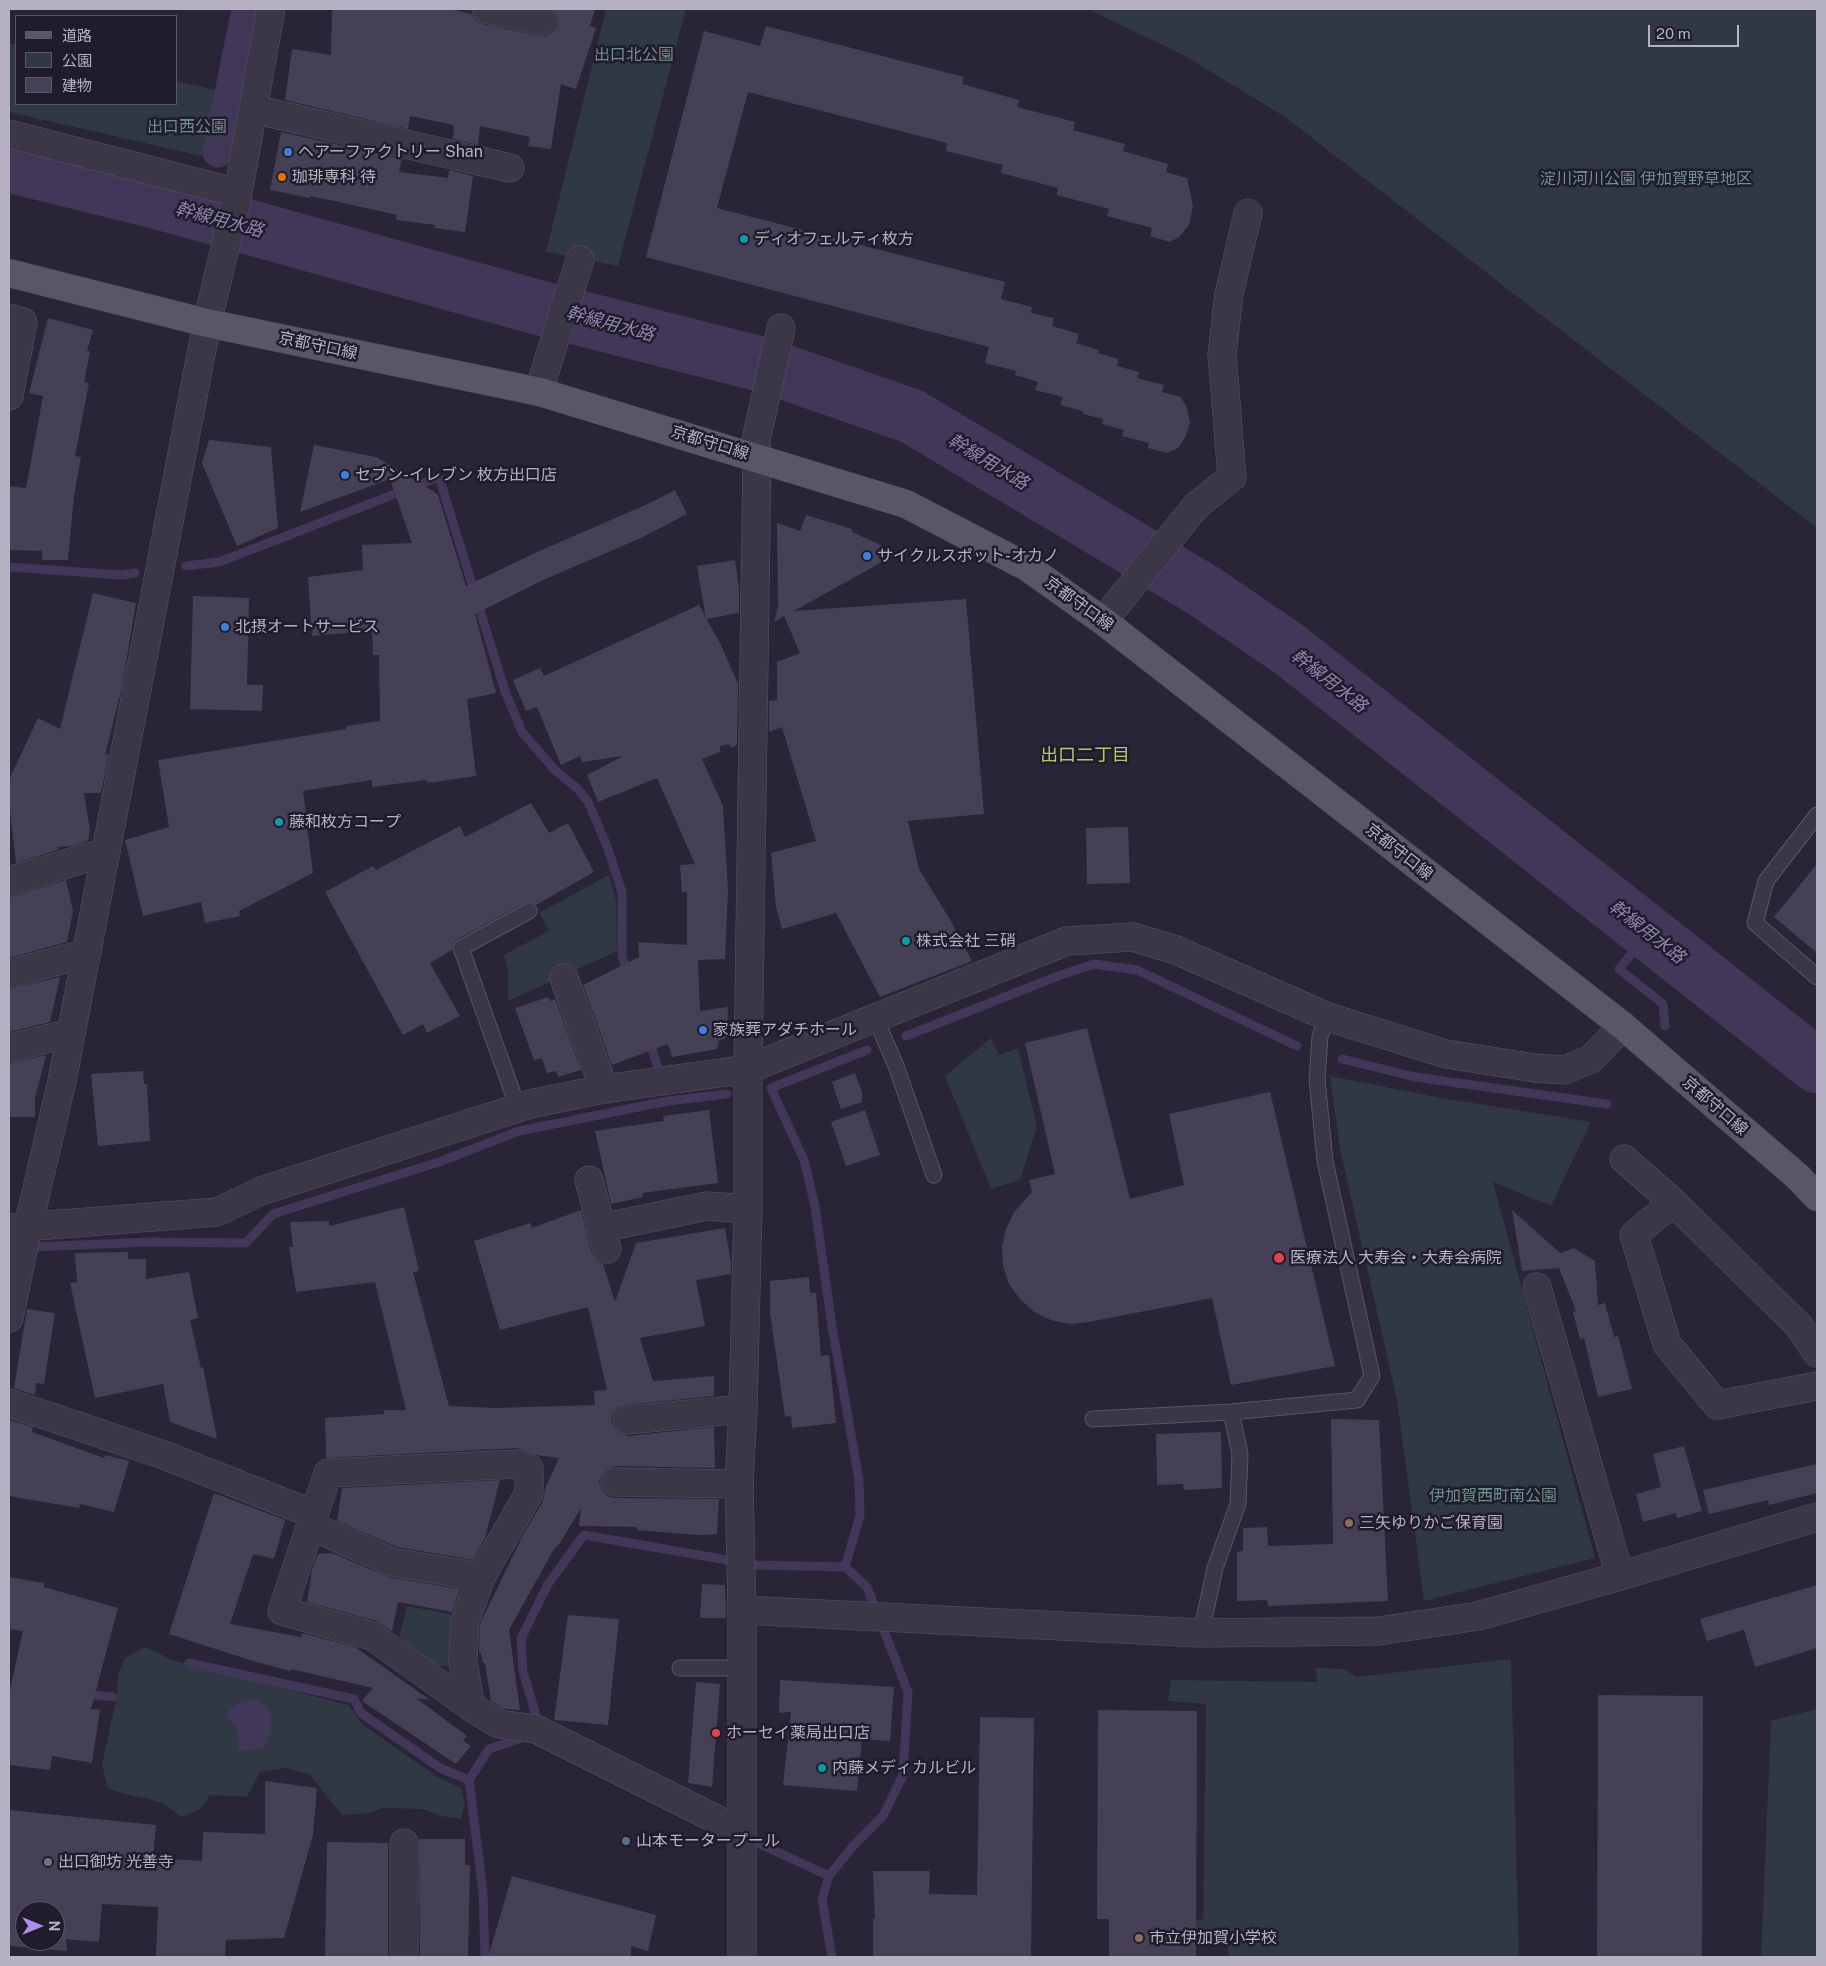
<!DOCTYPE html>
<html>
<head>
<meta charset="utf-8">
<style>
	body { margin:0 }
	#map { position:relative; width:1826px; height:1966px; overflow:hidden; background:#292436; font-family:"Public Sans","Noto Sans JP",sans-serif }
	canvas { display:block }
	.frame { position:absolute; inset:0; border:10px solid #b7b2c3; pointer-events:none }
	.legend { position:absolute; left:15px; top:15px; width:162px; height:90px; box-sizing:border-box; background:#201c2c; border:1px solid #5c5868; margin:0; padding:6px 9px; list-style:none; font-size:15px; color:#b7b2c3 }
	.legend li { display:flex; align-items:center; gap:10px; height:25px }
	.legend b { width:25px; border:1px solid #5c5868 }
	.north { position:absolute; left:15px; top:1901px; width:50px; height:50px; box-sizing:border-box; background:#201c2c; border:1px solid #5c5868; border-radius:50%; rotate:90deg; font-size:14px; font-weight:700; line-height:20px; text-align:center; color:#b7b2c3 }
	.north::after { content:''; display:block; margin:auto; width:18px; height:22px; background:#ab8fea; clip-path:polygon(50% 0,100% 100%,50% 72%,0 100%) }
	.scale { position:absolute; left:1648px; top:25px; width:91px; height:22px; box-sizing:border-box; border:2px solid #b7b2c3; border-top:0; padding-left:6px; font-size:15px; line-height:18px; white-space:nowrap; color:#b7b2c3; -webkit-text-stroke:4px #201c2c; paint-order:stroke }
</style>
</head>
<body>
<div id="map">
<canvas width="1826" height="1966"></canvas>
<div class="frame"></div>
<ul class="legend">
<li><b style="height:6px;background:#5a5567"></b>道路</li>
<li><b style="height:14px;background:#2f3843"></b>公園</li>
<li><b style="height:14px;background:#464056"></b>建物</li>
</ul>
<div class="north">N</div>
<div class="scale">20 m</div>
</div>
<script>
const ctx = document.querySelector('canvas').getContext('2d');
ctx.lineJoin = 'round';
function fillPath(path, color) {
  ctx.fillStyle = color;
  ctx.fill(path, 'evenodd');
}
function strokePath(path, color, width, dash) {
  ctx.strokeStyle = color;
  ctx.lineWidth = width;
  ctx.lineCap = dash ? 'butt' : 'round';
  ctx.setLineDash(dash || []);
  ctx.stroke(path);
}
function drawText(font, color, halo, rows, align = 'center') {
  ctx.font = font + ' "Public Sans","Noto Sans JP",sans-serif';
  ctx.lineWidth = 5;
  ctx.setLineDash([]);
  ctx.textBaseline = 'middle';
  ctx.strokeStyle = halo;
  ctx.fillStyle = color;
  for (const [text, x, y, turn = 0] of rows) {
    ctx.save();
    ctx.translate(x, y);
    ctx.rotate((+turn || 0) * Math.PI / 180);
    ctx.textAlign = isNaN(turn) ? turn : align;
    if (halo) ctx.strokeText(text, 0, 0);
    ctx.fillText(text, 0, 0);
    ctx.restore();
  }
}
fillPath(new Path2D(`
	M606 9H686L618 266 546 252Z
	M1088 9H1817V528L1285 117 1187 57Z
	M9 43 16 45V104H176V81L220 91 206 157 9 112Z
	M609 875 616 900 617 951 508 1001V970L504 955 549 931 539 913Z
	M991 1038 999 1055 1018 1048 1037 1126 1020 1180 991 1189 945 1076Z
	M1330 1076 1436 1097 1591 1122 1551 1206 1493 1182 1595 1558 1424 1601 1397 1400 1340 1149Z
	M407 1606 451 1614 458 1666H432L399 1636Z
	M145 1647 172 1660 349 1705 362 1724 439 1778 461 1788 465 1804 461 1819 441 1816 422 1809 383 1808 370 1813 342 1815 309 1774 285 1768 260 1772 247 1797 210 1795 200 1809 181 1817C175 1812 168 1806 161 1803 144 1796 125 1796 108 1788L102 1765 117 1695 118 1675 125 1658Z
	M1511 1659 1519 1957H1229L1226 1938 1168 1934 1162 1919 1203 1920 1206 1704 1168 1701 1171 1680 1318 1682 1315 1668 1345 1669 1356 1677Z
	M1817 1709V1957H1761L1771 1721Z`), '#2f3843');
fillPath(new Path2D(`
	M254 1698C276 1706 275 1731 263 1748L245 1751 239 1749C237 1744 239 1738 237 1732 235 1725 229 1721 227 1713L237 1703Z`), '#413759');
strokePath(new Path2D(`
	M204 215 205 204
	M186 566 219 562 439 477 505 691 522 732 555 770 578 789 588 802 607 846 622 892V956L628 975
	M9 567 122 575 135 573
	M1648 933 1619 969 1663 1004 1665 1026
	M906 1036 1058 976 1094 964 1137 970 1297 1046
	M649 1040 661 1077
	M1342 1059 1415 1077 1607 1104
	M9 1248 150 1242 246 1243 273 1214 439 1162 519 1131 668 1101 727 1094
	M845 1567 860 1515 859 1480 832 1326 815 1206 804 1160 771 1088 867 1050
	M189 1663 354 1699 361 1713 440 1768 469 1780 489 1749 519 1739
	M84 1694 113 1697
	M537 1719 523 1671 521 1639 548 1584 584 1535 756 1565 845 1567 867 1587 908 1692 903 1775 883 1816 853 1846 829 1876 822 1899 832 1957
	M469 1780 483 1892 485 1957
	M758 1843 829 1876`), '#413759', 9);
strokePath(new Path2D(`
	M218 152 247 9`), '#413759', 31);
strokePath(new Path2D(`
	M9 165 155 201 544 309 764 365 911 416 1204 591 1290 650 1817 1066`), '#413759', 55);
fillPath(new Path2D(`
	M332 9H450L471 14 476 21 483 24 539 36H547L554 31 557 25V16L551 9H595L590 26 596 28 576 89 561 84 551 149 528 146 530 137 480 126 478 145 453 139 454 125 410 116 408 129 285 100 292 49 331 55Z
	M766 26 964 77 962 84 1019 100 1017 107 1075 122 1073 130 1125 144 1123 151 1168 164 1166 172 1187 178 1193 206 1189 225 1179 237 1170 242 1150 236 1152 228 1107 216 1109 209 1057 195 1058 188 1001 173 1003 165 946 151 947 143 748 92 717 208 1005 282 1001 299 1032 307 1031 313 1054 318 1052 326 1079 334 1076 343 1099 350 1098 353 1118 359 1117 366 1139 372 1137 378 1164 385 1162 392 1181 397 1187 408 1190 423 1186 436 1178 448 1167 453 1148 448 1149 443 1122 436 1124 430 1102 424 1103 419 1083 414V411L1060 405 1063 397 1035 390 1038 382 1015 375 1016 371 985 363 989 347 646 257 704 31 760 46Z
	M281 132 402 159 399 172 448 178 449 170 473 176 465 232 434 228 435 225 396 220 397 215 335 201 310 196V198L270 190Z
	M48 318 93 330 87 351 90 352 84 382 89 383 75 456 81 457 74 496 68 560H42V551L9 550V486L26 488 43 396 29 393Z
	M209 440 271 447 278 528 237 546 202 463Z
	M314 445 376 457 433 491 438 495 466 586 537 552 650 503 675 490 687 514 641 538 543 580 475 614 496 693 467 699 476 776 428 783 426 780 372 787V780L303 791 313 873 239 911 240 916 205 923 201 902 143 916 125 840 169 827 158 760 346 729V726L380 721 379 655H373L372 631 312 636 308 577 363 570 362 545 412 543 390 479 300 512Z
	M806 515 852 529V532L898 553 794 611 966 599 984 814 908 821 919 869 949 918 972 961 880 997 836 913 782 929 776 907 771 853 816 841 782 727 769 732V701L777 700V662L800 653 784 616 774 622 778 607 777 523 800 531Z
	M735 560 739 588V613L706 619 697 566Z
	M93 593 136 603 122 687 105 755 109 754 101 793H84L90 830 88 841 73 846 57 847 58 850 16 863 10 811H9V780L38 718 60 729Z
	M193 596 249 598 247 685H263L262 711 190 709Z
	M699 605 721 645 738 684 737 745 731 748 729 744 720 746V752L702 759 723 806 728 890 725 959 698 960 700 1011 728 1007 727 1037 719 1041 717 1049 672 1057 668 1044 612 1065 583 985 639 957 638 942 687 945V892H682L680 865 695 864 657 778 598 802 587 775 623 756 582 762 580 756 561 765 537 707 526 711 513 680 540 668 544 676Z
	M531 803 549 833 568 823 594 872 536 905 530 902 525 903 456 940 453 943 452 950 430 963 460 1016 427 1033 423 1024 403 1035 325 892 373 866 376 870 460 826 465 837Z
	M1128 827 1130 883 1087 884 1086 828Z
	M1817 864V953L1774 917Z
	M66 880 73 911 67 942 9 958V897Z
	M60 977 50 1022 9 1032V989Z
	M548 997 550 1001 555 999 581 1070 558 1077 556 1071 547 1073 542 1058 534 1060 515 1008Z
	M1087 1028 1130 1199 1184 1185 1169 1114 1270 1092 1335 1366 1231 1385 1212 1298 1089 1322 1069 1324 1051 1320 1034 1312 1020 1299 1009 1284 1003 1266 1002 1247 1006 1229 1014 1212 1032 1192 1029 1180 1055 1174 1025 1043Z
	M46 1055 35 1098V1117H9V1063Z
	M143 1071 144 1084H147L150 1141 98 1146 91 1074Z
	M855 1073 862 1092V1102L841 1109 832 1082Z
	M709 1110 718 1183 642 1193 643 1197 611 1204 595 1131 664 1121 663 1116Z
	M865 1110 880 1155 846 1166 831 1122Z
	M404 1207 419 1271 413 1272 449 1406 494 1408 595 1405 594 1391 607 1390 588 1307 500 1330 474 1241 530 1223 532 1228 581 1210 592 1253 596 1260 603 1264 615 1302 636 1243 725 1228 731 1262V1274L696 1280 705 1326 640 1338 653 1381 714 1376V1396L625 1405 618 1407 613 1413 611 1421 615 1429 620 1434 628 1436 714 1427 715 1468 615 1466 607 1469 602 1474 599 1481 602 1490 607 1496 615 1498 719 1499 717 1534 699 1535 637 1530V1527L579 1526 581 1508 560 1543 554 1549 509 1630 520 1710 504 1709 491 1701 485 1663H483L481 1653H479L480 1624 522 1537 543 1501 545 1489 559 1458 537 1455 517 1448 326 1458 325 1418 384 1414V1410H406L375 1282 296 1292 289 1247H293L290 1222 329 1221V1226Z
	M1512 1210 1560 1253 1574 1248 1595 1261 1598 1305 1605 1303 1614 1337 1618 1336 1632 1389 1598 1397 1584 1338 1580 1339 1573 1312 1576 1311 1559 1268 1522 1271Z
	M128 1252V1259H146V1279L189 1272 198 1318 190 1320 201 1368 203 1367 217 1439 170 1422 163 1384 95 1398 70 1283 77 1282 75 1253Z
	M809 1277 810 1293H816L821 1356 829 1355 836 1423 792 1428 791 1416 785 1417 770 1313V1281Z
	M27 1309 55 1313 44 1384 36 1383 35 1395 14 1388Z
	M1331 1419 1379 1420 1388 1601 1268 1606 1267 1600 1237 1601V1552L1243 1551V1528L1267 1527 1268 1546 1333 1544Z
	M9 1420 33 1427 32 1432 104 1458 105 1455 129 1461 114 1512 80 1504 79 1508 9 1496Z
	M1221 1432 1222 1488 1184 1490 1183 1484 1157 1485 1156 1434Z
	M1684 1446 1702 1511 1677 1518 1676 1513 1643 1522 1636 1494 1661 1487 1653 1454Z
	M1817 1464V1493L1769 1505 1768 1500 1709 1514 1703 1490Z
	M500 1480 485 1538 473 1560 397 1547 337 1521 342 1488Z
	M214 1493 285 1520 274 1559 253 1554 230 1624 301 1637 302 1633 355 1647 430 1700 416 1698 467 1736 463 1741 471 1746 456 1764 362 1701 373 1688 291 1669 290 1671 253 1661 169 1634Z
	M332 1553 389 1577 460 1589 452 1612 398 1602 392 1631 376 1621 307 1602 312 1570 318 1554Z
	M9 1577 44 1583V1587L118 1608 91 1709 100 1710 92 1763 52 1756 50 1770 9 1765V1694L23 1631 9 1629Z
	M702 1584 725 1585 726 1618H700Z
	M1817 1585V1648L1755 1667 1744 1630 1707 1641 1700 1619Z
	M568 1615 619 1619 608 1725 554 1720Z
	M780 1680 894 1687 890 1741 862 1739 857 1791 783 1785 791 1712 779 1713Z
	M696 1682 720 1684 712 1787 688 1783Z
	M1598 1695 1703 1696 1702 1957H1597Z
	M1098 1710 1197 1711 1196 1957H1109V1919H1097Z
	M980 1717 1034 1718 1031 1957H873V1919H875L873 1871H930L929 1894 977 1895Z
	M265 1781 317 1788 313 1835 284 1938 226 1940 225 1957H156L158 1907 102 1904 99 1942 66 1939 67 1951 9 1946V1810L156 1825 153 1858 202 1861 203 1832 265 1834ZM25 1911H55V1941H25Z
	M419 1839H465V1865H470L468 1957H420Z
	M327 1842 388 1843V1957H325Z
	M512 1876 656 1915 648 1951 631 1946V1957H488Z`), '#464056');
const service = new Path2D(`
	M1817 815 1766 881 1755 923 1817 977
	M875 1017 896 1066 934 1175
	M518 1108 461 948 529 911
	M1093 1419 1231 1412 1357 1400 1372 1376 1325 1161 1317 1079 1320 1036 1328 1017
	M1201 1633 1215 1568 1238 1504 1240 1454 1231 1412
	M680 1668H741`);
const minor = new Path2D(`
	M486 9 542 21
	M253 109 510 168
	M9 134 238 193
	M9 318 23 322 9 396
	M540 392 544 374 580 260
	M757 457 756 440 781 328
	M1103 621 1196 506 1232 477 1222 354 1229 294 1248 213
	M9 881 106 852
	M9 974 87 953
	M564 978 604 1089
	M9 1048 71 1033
	M1624 1159 1673 1202 1799 1326 1817 1353
	M589 1180 607 1249
	M1673 1202 1634 1235 1667 1344 1717 1405 1817 1386
	M9 1228 217 1212 261 1191 530 1104 604 1089 748 1069 1067 941 1133 937 1176 950 1328 1017 1446 1054 1535 1068 1565 1070 1591 1059 1623 1026
	M601 1228 707 1206 748 1209
	M1537 1287 1620 1576
	M9 1318 28 1227 62 1081 207 323 238 193 271 9
	M9 1403 164 1455 313 1514
	M627 1420 743 1409
	M615 1482 739 1484
	M311 1526 392 1562 481 1577
	M742 1610 1201 1633 1379 1631 1478 1616 1620 1576 1817 1517
	M471 1707 463 1662 465 1621 481 1577 529 1493V1468L518 1464 328 1473 282 1611 372 1636 471 1707 499 1724 536 1729 742 1832
	M404 1957V1843`);
const tertiary = new Path2D(`
	M742 1957V1610L739 1484 743 1409 748 1209V1069L757 457`);
const primary = new Path2D(`
	M9 273 207 323 540 392 906 504 1027 567 1103 621 1623 1026 1798 1177 1817 1197`);
strokePath(service, '#595565', 17);
strokePath(minor, '#595565', 29);
strokePath(tertiary, '#595565', 29);
strokePath(primary, '#444050', 29);
strokePath(service, '#3b3747', 15);
strokePath(minor, '#3b3747', 28);
strokePath(tertiary, '#3b3747', 28);
strokePath(primary, '#5a5567', 28);
for (const [x, y, r, color] of [
	[288,152,5,"#3f7fe0"],
	[282,177,5,"#e8710a"],
	[744,239,5,"#0f9aa8"],
	[345,475,5,"#3f7fe0"],
	[867,556,5,"#3f7fe0"],
	[225,627,5,"#3f7fe0"],
	[279,822,5,"#0f9aa8"],
	[906,941,5,"#0f9aa8"],
	[703,1030,5,"#3f7fe0"],
	[1279,1258,6,"#e0444e"],
	[1349,1523,5,"#8d6e63"],
	[716,1733,5,"#e0444e"],
	[822,1768,5,"#0f9aa8"],
	[626,1841,5,"#5c6f8a"],
	[48,1862,5,"#6b7280"],
	[1139,1938,5,"#8d6e63"]
]) {
  const dot = new Path2D();
  dot.arc(x, y, r, 0, 2 * Math.PI);
  ctx.fillStyle = color;
  ctx.fill(dot);
  strokePath(dot, '#201c2c', 2);
}
drawText('16px', '#6c918e', '#201c2c', [
	["出口北公園",634,55],
	["出口西公園",187,127],
	["淀川河川公園 伊加賀野草地区",1646,179],
	["伊加賀西町南公園",1493,1496]
]);
drawText('16px', '#b7b2c3', '#201c2c', [
	["ヘアーファクトリー Shan",298,152],
	["珈琲専科 待",292,177],
	["ディオフェルティ枚方",754,239],
	["セブン-イレブン 枚方出口店",355,475],
	["サイクルスポット-オカノ",877,556],
	["北摂オートサービス",235,627],
	["藤和枚方コープ",289,822],
	["株式会社 三硝",916,941],
	["家族葬アダチホール",713,1030],
	["医療法人 大寿会・大寿会病院",1290,1258],
	["三矢ゆりかご保育園",1359,1523],
	["ホーセイ薬局出口店",726,1733],
	["内藤メディカルビル",832,1768],
	["山本モータープール",636,1841],
	["出口御坊 光善寺",58,1862],
	["市立伊加賀小学校",1149,1938]
], 'left');
drawText('16px', '#b7b2c3', '#201c2c', [
	["京都守口線",318,346,12],
	["京都守口線",710,443,17],
	["京都守口線",1079,604,36],
	["京都守口線",1399,852,38],
	["京都守口線",1715,1106,41]
]);
drawText('italic 18px', '#8f85ad', '#201c2c', [
	["幹線用水路",219,220,15],
	["幹線用水路",610,324,15],
	["幹線用水路",988,462,31],
	["幹線用水路",1329,681,38],
	["幹線用水路",1647,932,38]
]);
drawText('18px', '#bac66a', '#201c2c', [
	["出口二丁目",1085,755]
]);
</script>
</body>
</html>
